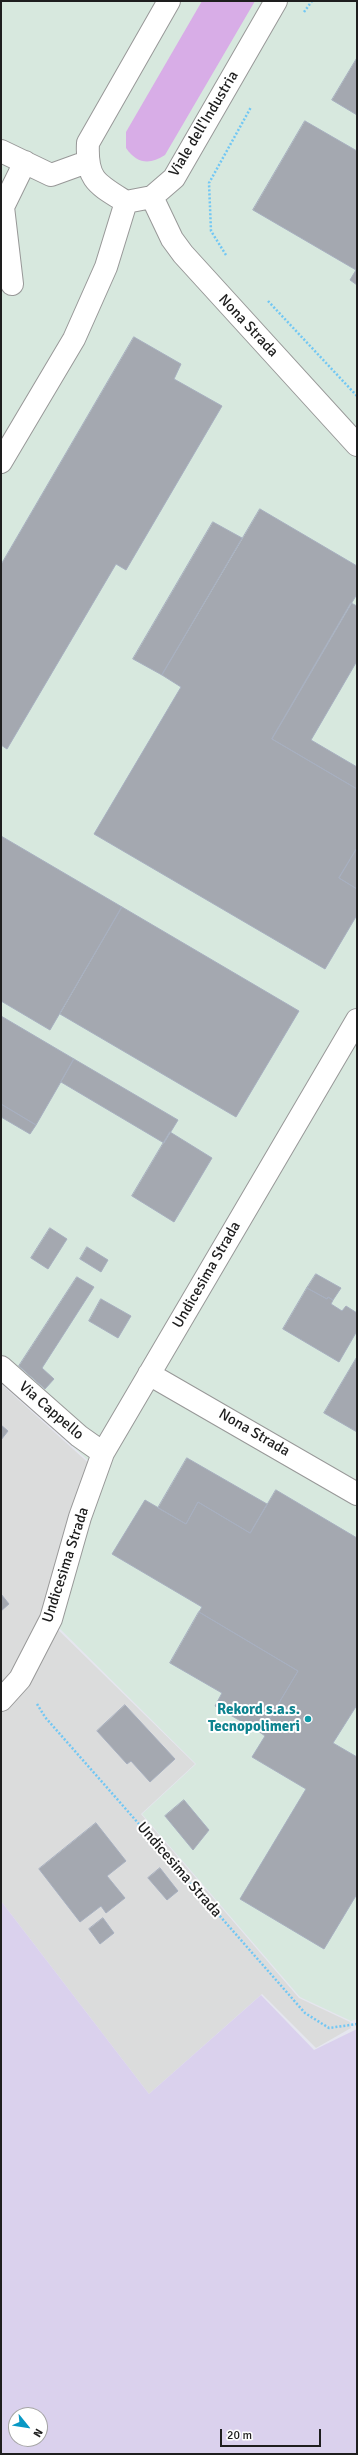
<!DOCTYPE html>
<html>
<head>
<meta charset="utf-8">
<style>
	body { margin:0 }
	#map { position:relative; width:358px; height:2455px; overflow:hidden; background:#e5e6ef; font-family:Signika,sans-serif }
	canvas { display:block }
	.frame { position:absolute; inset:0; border:2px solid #1e1e1e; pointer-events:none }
	.north { position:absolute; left:8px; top:2407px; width:40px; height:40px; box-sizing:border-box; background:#fff; border:1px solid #a5a5a5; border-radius:50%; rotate:120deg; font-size:11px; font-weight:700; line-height:16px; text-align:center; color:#1e1e1e }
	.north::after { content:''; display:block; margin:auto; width:14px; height:18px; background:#0898c5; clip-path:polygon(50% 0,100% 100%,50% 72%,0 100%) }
	.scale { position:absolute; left:220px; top:2429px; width:101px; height:18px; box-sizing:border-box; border:2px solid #1e1e1e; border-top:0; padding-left:5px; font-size:12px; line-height:14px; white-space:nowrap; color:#1e1e1e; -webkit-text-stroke:3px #fff; paint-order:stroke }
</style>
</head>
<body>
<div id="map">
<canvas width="358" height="2455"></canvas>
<div class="frame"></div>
<div class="north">N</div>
<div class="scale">20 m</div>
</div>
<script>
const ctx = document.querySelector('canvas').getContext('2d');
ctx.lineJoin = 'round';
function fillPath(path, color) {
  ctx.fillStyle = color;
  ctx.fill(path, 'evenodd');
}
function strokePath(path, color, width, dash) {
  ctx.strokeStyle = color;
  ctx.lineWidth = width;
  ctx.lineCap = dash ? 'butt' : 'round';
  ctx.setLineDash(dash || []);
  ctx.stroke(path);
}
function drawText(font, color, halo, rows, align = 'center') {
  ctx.font = font + ' Signika,sans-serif';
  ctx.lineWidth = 4;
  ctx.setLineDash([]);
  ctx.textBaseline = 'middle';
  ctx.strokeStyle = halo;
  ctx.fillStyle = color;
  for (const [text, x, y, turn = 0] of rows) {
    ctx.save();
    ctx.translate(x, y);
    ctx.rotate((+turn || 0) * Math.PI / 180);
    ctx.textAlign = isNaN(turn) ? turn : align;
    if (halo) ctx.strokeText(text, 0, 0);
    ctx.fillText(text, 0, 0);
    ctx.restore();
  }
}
fillPath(new Path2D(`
	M1 1384 94 1468 44 1616 195 1764 141 1814 299 1998 350 2022 351 2028 316 2048 262 1994 149 2094 1 1901Z`), '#dbdcdc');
fillPath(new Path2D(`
	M1 1H357V2019L351 2021 300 1997 142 1814 196 1764 47 1616 95 1467 1 1380Z`), '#d7e8de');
fillPath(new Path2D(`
	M1 1901 149 2094 261 1995 314 2050 357 2029V2454H1ZM16 2415H40V2439H16Z`), '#dad1ed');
fillPath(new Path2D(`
	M202 1H255L165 155C150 165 137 164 126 148V132Z`), '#d8ade7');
const building = new Path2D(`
	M357 58V115L332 100Z
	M305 121 357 151V285L350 280 356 270 253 210Z
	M134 337 181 364 174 379 222 406 126 570 116 564 7 749 1 745V565Z
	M260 509 357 566V594L272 739 357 789V848L339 878 357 889V915L325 969 94 834 181 687 162 675Z
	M213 522 242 538 162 675 133 659Z
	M351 603 357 606V661L311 740 357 767V789L272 739Z
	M1 836 122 907 50 1030 1 1001Z
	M357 848V889L339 878Z
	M122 907 299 1011 236 1117 60 1014Z
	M1 1016 74 1059 36 1125 1 1104Z
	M74 1059 178 1120 164 1143 61 1082Z
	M1 1104 36 1125 30 1134 1 1117Z
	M170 1132 212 1158 174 1222 132 1196Z
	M50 1228 67 1239 48 1269 31 1258Z
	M87 1247 108 1260 101 1272 80 1259Z
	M316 1274 341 1288 333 1300 328 1297 327 1299 307 1288Z
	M77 1277 94 1287 42 1368 54 1379 45 1389 19 1366Z
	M307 1288 327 1299 328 1297 333 1300 331 1304 342 1311 346 1306 357 1313V1331L339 1362 283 1329Z
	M101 1299 131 1316 118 1338 89 1321Z
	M357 1357V1432L324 1413Z
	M1 1425 8 1431 1 1440Z
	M187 1458 267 1504 250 1533 198 1502 186 1524 158 1508Z
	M276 1490 357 1538V1705L333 1743 357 1757V1894L324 1949 240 1899 306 1789 252 1757 265 1736 261 1733 298 1671 199 1612 202 1607 112 1554 145 1500 186 1524 198 1502 250 1533Z
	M1 1594 9 1604 1 1611Z
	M199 1612 298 1671 261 1733 215 1706 222 1693 170 1663Z
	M125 1705 175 1759 150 1782 131 1761 127 1764 97 1731Z
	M184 1800 209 1830 193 1850 165 1816Z
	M96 1823 126 1861 107 1876 125 1898 106 1913 101 1906 80 1922 39 1869Z
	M160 1868 178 1891 167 1900 148 1878Z
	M103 1918 114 1933 100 1944 89 1929Z`);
fillPath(building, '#a4a8b0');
strokePath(building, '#a8b0c0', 1);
const minor = new Path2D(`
	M169 1 88 143C86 180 97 184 126 202L152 197 174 178 276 1
	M1 151 51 175 87 162
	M152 197 172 239 183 254 357 445
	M12 284 3 207 25 162
	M1 462 74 339 106 267 126 202
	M1 1367 79 1436 103 1453
	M149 1374 357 1494
	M1 1700 20 1679 51 1619 80 1517 103 1453 357 1020`);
strokePath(minor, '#989898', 24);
strokePath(new Path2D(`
	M304 12 312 1
	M226 255 211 231 209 183 251 107
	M268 301 357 396
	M37 1704 45 1717 305 2013 329 2028 357 2024`), '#71c7f4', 2.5, [2, 2]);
strokePath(minor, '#fff', 22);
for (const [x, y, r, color] of [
	[308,1719,4,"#0f9aa8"]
]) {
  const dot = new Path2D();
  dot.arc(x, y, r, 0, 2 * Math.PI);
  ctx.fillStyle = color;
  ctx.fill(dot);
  strokePath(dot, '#fff', 1.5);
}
drawText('15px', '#1e1e1e', '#fff', [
	["Viale dell'Industria",204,124,-59],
	["Nona Strada",248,326,47],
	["Undicesima Strada",207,1275,-60],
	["Via Cappello",51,1411,41],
	["Nona Strada",254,1433,30],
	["Undicesima Strada",66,1565,-72],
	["Undicesima Strada",179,1870,49]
]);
drawText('bold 15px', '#0d838f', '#fff', [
	["Rekord s.a.s.",300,1710],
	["Tecnopolimeri",300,1727]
], 'right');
</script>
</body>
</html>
